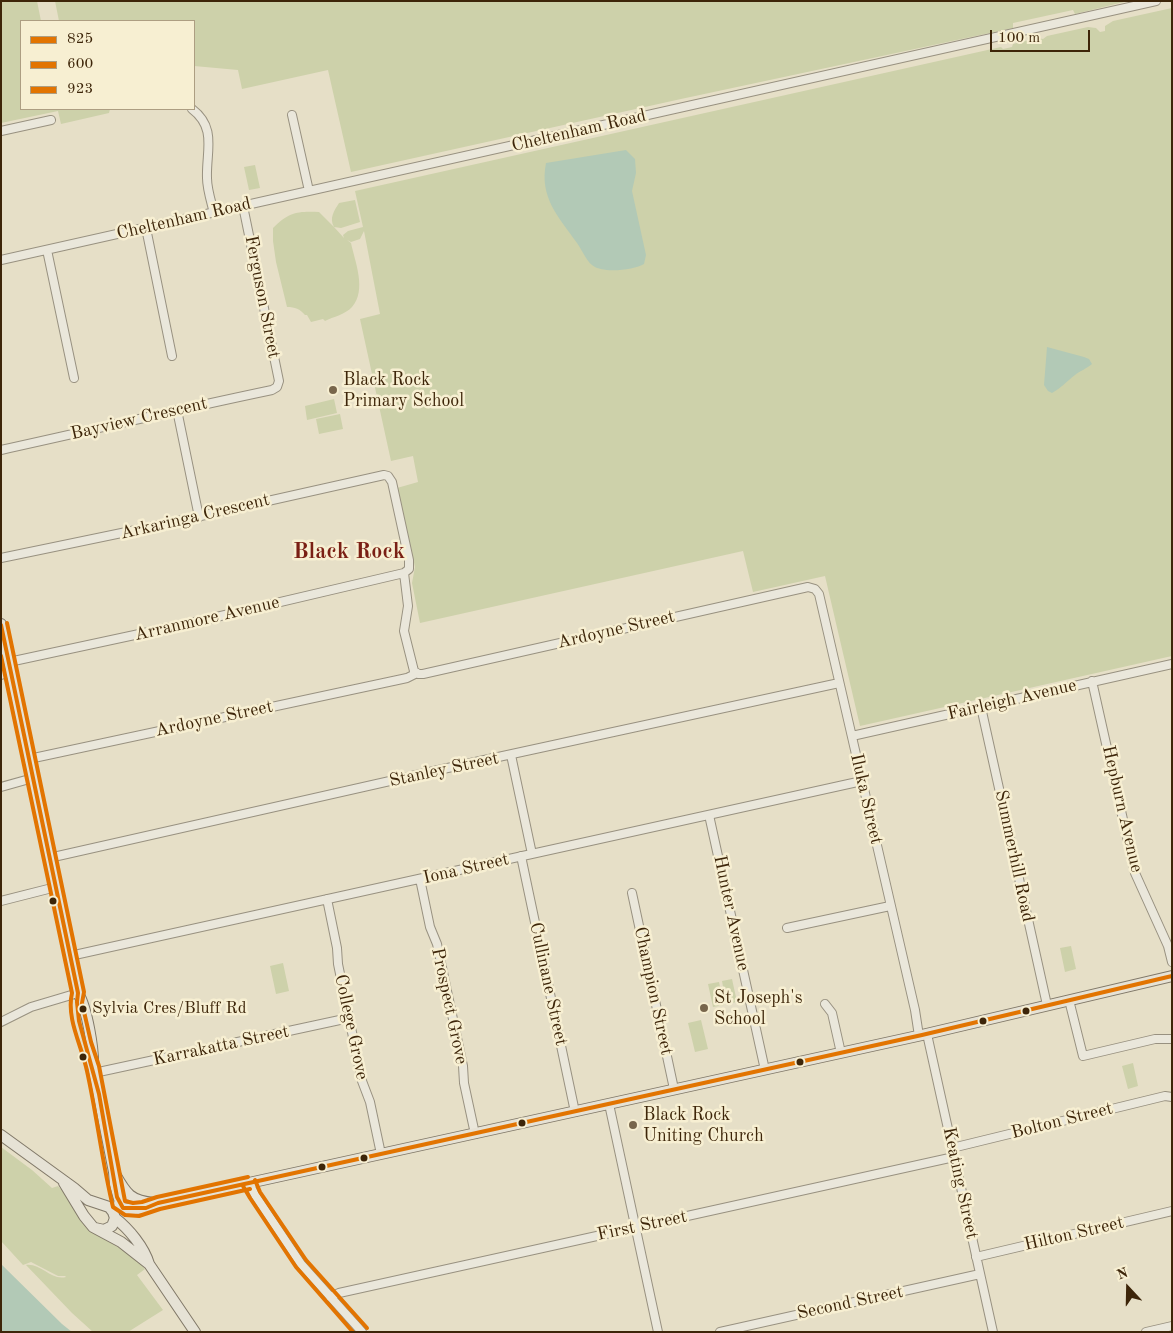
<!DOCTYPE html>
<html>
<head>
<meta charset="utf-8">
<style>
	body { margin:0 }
	#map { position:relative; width:1173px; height:1333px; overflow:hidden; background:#e6dfc7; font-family:"Old Standard TT",serif }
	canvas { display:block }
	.frame { position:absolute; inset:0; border:2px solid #3d2509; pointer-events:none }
	.legend { position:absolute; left:20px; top:20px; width:175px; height:90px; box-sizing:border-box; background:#f7efd2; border:1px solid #ad9e82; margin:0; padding:6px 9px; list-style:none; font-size:15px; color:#3d2509 }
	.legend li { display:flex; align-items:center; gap:10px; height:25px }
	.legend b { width:25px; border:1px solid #ad9e82 }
	.north { position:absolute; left:1103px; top:1263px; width:50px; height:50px; -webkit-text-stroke:4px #f7efd2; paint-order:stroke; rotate:339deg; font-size:14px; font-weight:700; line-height:20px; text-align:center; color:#3d2509 }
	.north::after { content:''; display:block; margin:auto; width:18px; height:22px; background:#3d2509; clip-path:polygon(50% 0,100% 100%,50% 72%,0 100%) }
	.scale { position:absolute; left:990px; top:30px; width:100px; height:22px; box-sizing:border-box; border:2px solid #3d2509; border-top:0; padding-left:6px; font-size:15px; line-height:18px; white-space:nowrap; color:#3d2509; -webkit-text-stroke:4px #f7efd2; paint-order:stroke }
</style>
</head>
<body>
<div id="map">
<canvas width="1173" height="1333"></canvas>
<div class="frame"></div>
<ul class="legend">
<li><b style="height:6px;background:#e27401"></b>825</li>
<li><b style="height:6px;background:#e27401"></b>600</li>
<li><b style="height:6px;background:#e27401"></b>923</li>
</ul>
<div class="north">N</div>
<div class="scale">100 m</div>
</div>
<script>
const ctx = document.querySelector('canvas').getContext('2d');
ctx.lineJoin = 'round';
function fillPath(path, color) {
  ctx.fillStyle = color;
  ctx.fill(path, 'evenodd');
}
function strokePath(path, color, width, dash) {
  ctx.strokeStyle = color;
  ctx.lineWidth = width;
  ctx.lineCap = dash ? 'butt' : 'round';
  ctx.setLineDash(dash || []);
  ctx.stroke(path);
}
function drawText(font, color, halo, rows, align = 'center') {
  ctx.font = font + ' "Old Standard TT",serif';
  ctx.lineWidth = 5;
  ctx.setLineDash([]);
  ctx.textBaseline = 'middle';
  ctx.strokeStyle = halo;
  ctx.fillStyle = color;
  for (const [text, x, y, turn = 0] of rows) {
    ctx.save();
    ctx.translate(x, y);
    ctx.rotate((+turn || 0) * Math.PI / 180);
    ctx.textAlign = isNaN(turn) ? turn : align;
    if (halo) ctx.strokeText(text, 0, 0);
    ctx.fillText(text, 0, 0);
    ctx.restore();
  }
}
fillPath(new Path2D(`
	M1 1H37L41 21H21V109H110L109 113 61 124 58 111 1 123Z
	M55 1H1128L1075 14 1073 10 1013 23V28L681 99 351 172 328 70 242 89 238 70 194 66V21H59Z
	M1172 8V656L860 726 825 576 753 592 743 551 420 623 412 583 415 567 397 488 418 482 413 456 391 461 360 319 380 314 364 231 360 239 351 242 347 240 351 243C355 262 367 290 352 307 346 314 333 317 325 321L323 319 311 322 307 315H305C300 309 295 307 287 307L276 262 273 241V228C289 212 298 211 319 212L334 227C329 218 334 211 339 203L355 200 360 222 341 228 334 227 344 238 343 235 348 231 363 227 355 191 1001 47 1003 49 1012 47 1013 44 1037 38 1043 39 1047 36 1088 27 1096 28 1100 32 1105 31V26L1113 21Z
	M255 165 260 188 249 190 244 167Z
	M334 399 337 413 307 420 305 406Z
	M340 414 343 429 319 434 316 419Z
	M1071 946 1076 969 1065 972 1060 948Z
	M283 963 289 991 276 994 270 966Z
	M732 979 737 1002 726 1004 722 981Z
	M719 982 724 1005 713 1007 708 984Z
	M701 1020 708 1049 695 1052 688 1023Z
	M1133 1063 1138 1086 1128 1089 1122 1066Z
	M1 1147 32 1170 52 1188 58 1186 67 1196 90 1230 134 1257 145 1269 137 1275 163 1310 128 1332H93L72 1313 26 1265C41 1263 51 1281 66 1277L65 1276H58L31 1262 23 1265 1 1241Z`), '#cdd1aa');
fillPath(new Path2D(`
	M626 150 635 159 636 173 632 191 646 255 644 264C634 270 602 274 592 265 586 260 582 250 577 243 559 217 539 198 546 163Z
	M1047 347 1084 357 1089 359 1092 364C1086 369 1080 371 1075 375 1067 381 1061 388 1052 393L1048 391 1044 385Z
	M1 1264 62 1324 72 1332H1Z`), '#b2c9b6');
const minor = new Path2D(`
	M192 109C217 128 206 151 207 178 207 189 211 201 214 213
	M292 115 309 191
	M1 131 51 120
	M146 228 172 356
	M47 250 74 378
	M1 260 1156 1
	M177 410 199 517
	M1 450C92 430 181 409 272 390L277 387 279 381 243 206
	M1 558 165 524 384 475 388 476 392 482 409 560V569L404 573 408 606 404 631 414 671
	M9 662 195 622 404 573
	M414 671 418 674H423L808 587 815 589 819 594 915 1010 919 1036
	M1 675 11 672
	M1092 681 1135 873 1168 946 1172 962
	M981 707 1047 1005
	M852 736 1172 664
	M511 755 532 854
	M29 759 407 678 417 673
	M1 787 33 778
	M709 815 765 1070
	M521 856 575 1112
	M49 858 443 769 839 683
	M420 879 430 927 437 944 463 1066 464 1083 475 1134
	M632 893 674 1089
	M327 899 337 948 338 964 362 1081 370 1102 381 1154
	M1 901 56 887
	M787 928 890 906
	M70 956 862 781
	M1069 1000 1083 1056 1155 1039H1171
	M825 1004 832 1013 841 1053
	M1 1022 31 1007 78 993
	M927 1034 993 1332
	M94 1073 349 1018
	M609 1104 658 1332
	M952 1148 1165 1096 1172 1097
	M249 1183 255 1195 301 1264 362 1332
	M976 1257 1172 1211
	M330 1297 339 1293 954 1157
	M720 1332 980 1274
	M1146 1332 1172 1326`);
const major = new Path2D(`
	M1 624 78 993C87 1008 94 1050 93 1067
	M90 1061 93 1067 114 1172 115 1185 119 1199
	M1 1135 74 1188 88 1200 109 1207 113 1212 115 1218 112 1226 104 1230 95 1228
	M115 1174C126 1194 131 1201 154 1203
	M64 1183 84 1216 93 1227 121 1242 149 1264
	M129 1195 125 1194 120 1198 119 1204 122 1208C134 1210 147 1210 158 1203L922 1035 1172 976
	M115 1218C129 1229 144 1247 149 1264L195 1332`);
strokePath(minor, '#989180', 10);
strokePath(major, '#807868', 12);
strokePath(minor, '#eae7db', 8);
strokePath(major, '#e6e2d5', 10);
strokePath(new Path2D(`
	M1 625 78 993 77 1002 79 1021 99 1094 117 1197 123 1208H146L158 1203 922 1035 1172 976`), '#e27401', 4);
strokePath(new Path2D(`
	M1 656 72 993C66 1019 82 1046 87 1071 97 1116 102 1162 113 1207L125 1215 139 1216 160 1209 250 1189
	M243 1186 250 1198 296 1267 353 1332`), '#e27401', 4);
strokePath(new Path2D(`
	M7 623 84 992 82 1003 91 1042 99 1066 125 1201 133 1203 142 1202 157 1197 248 1177
	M255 1180 260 1192 306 1260 367 1328`), '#e27401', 4);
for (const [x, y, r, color] of [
	[333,390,5,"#78664c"],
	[53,901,4.5,"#3d2509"],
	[704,1008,5,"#78664c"],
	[83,1009,4.5,"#3d2509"],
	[1026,1011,4.5,"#3d2509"],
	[983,1021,4.5,"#3d2509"],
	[83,1057,4.5,"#3d2509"],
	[800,1062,4.5,"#3d2509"],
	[522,1123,4.5,"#3d2509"],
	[633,1125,5,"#78664c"],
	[364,1158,4.5,"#3d2509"],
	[322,1167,4.5,"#3d2509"]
]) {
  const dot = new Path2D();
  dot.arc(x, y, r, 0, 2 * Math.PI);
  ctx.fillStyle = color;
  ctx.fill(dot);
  strokePath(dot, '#f7efd2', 2);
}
drawText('17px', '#3d2509', '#f7efd2', [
	["Sylvia Cres/Bluff Rd",92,1009]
], 'left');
drawText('18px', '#3d2509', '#f7efd2', [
	["Cheltenham Road",579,131,-13],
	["Cheltenham Road",184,219,-13],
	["Ferguson Street",262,297,79],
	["Bayview Crescent",139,419,-13],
	["Arkaringa Crescent",195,517,-13],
	["Arranmore Avenue",207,619,-13],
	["Ardoyne Street",616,630,-13],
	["Fairleigh Avenue",1012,700,-13],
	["Ardoyne Street",214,719,-12],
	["Stanley Street",444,770,-12],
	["Iluka Street",866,799,77],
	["Hepburn Avenue",1122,809,77],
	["Summerhill Road",1014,856,78],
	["Iona Street",466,869,-13],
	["Hunter Avenue",731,913,78],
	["Cullinane Street",548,984,78],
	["Champion Street",653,991,78],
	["Prospect Grove",449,1006,78],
	["College Grove",351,1027,78],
	["Karrakatta Street",221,1046,-12],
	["Bolton Street",1062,1121,-14],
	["Keating Street",960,1183,78],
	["First Street",642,1226,-12],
	["Hilton Street",1074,1234,-13],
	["Second Street",850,1303,-12]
]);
drawText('18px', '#3d2509', '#f7efd2', [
	["Black Rock",343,380],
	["Primary School",343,401],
	["St Joseph's",714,998],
	["School",714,1019],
	["Black Rock",643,1115],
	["Uniting Church",643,1136]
], 'left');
drawText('bold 22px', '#7a1f14', '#f7efd2', [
	["Black Rock",349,552]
]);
</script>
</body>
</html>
